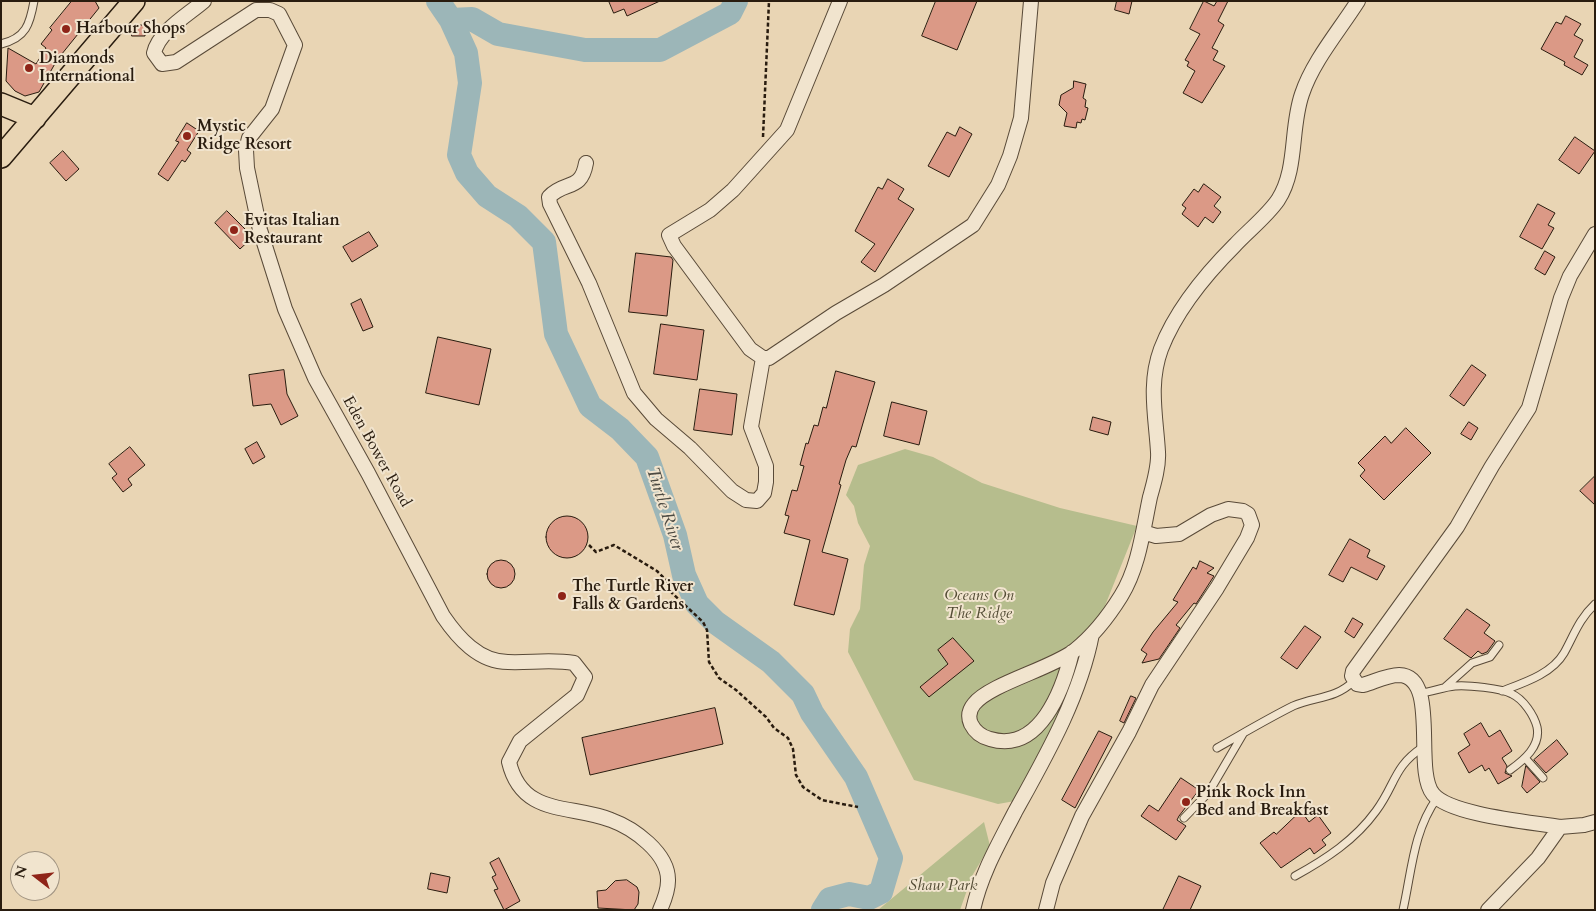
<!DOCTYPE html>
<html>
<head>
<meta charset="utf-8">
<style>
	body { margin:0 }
	#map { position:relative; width:1596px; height:911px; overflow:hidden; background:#e9d5b4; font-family:Cardo,serif }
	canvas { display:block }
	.frame { position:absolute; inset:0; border:2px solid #291c0f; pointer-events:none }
	.north { position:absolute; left:10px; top:851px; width:50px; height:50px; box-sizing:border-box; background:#f1e4ce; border:1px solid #a19482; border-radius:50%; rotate:286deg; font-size:14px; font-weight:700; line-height:20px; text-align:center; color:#291c0f }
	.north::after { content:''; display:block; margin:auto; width:18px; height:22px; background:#8f2418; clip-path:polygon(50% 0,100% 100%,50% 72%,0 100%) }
</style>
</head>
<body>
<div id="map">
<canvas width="1596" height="911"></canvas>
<div class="frame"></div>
<div class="north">N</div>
</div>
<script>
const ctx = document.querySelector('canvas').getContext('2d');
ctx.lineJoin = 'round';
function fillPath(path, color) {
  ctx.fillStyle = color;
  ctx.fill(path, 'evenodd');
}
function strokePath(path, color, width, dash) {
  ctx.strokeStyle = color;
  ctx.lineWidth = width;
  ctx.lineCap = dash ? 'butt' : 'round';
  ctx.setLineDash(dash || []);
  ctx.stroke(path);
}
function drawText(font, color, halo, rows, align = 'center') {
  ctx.font = font + ' Cardo,serif';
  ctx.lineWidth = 4;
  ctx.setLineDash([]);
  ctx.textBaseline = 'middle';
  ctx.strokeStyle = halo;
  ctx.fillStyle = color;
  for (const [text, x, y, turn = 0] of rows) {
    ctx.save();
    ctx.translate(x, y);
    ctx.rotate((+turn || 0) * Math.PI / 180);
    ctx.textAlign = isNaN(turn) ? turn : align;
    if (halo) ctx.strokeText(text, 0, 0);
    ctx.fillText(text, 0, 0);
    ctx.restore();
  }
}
fillPath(new Path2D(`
	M905 449 933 457 982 483 1060 508 1137 526 1066 703 1015 801 998 804 914 780 848 652 850 629 860 609 864 565 870 546 858 523 854 506 846 495 858 465Z
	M984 822 990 846 972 876 960 910H878Z`), '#b6bd8d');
strokePath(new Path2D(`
	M438 1 451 20 466 53 470 83 459 155 467 173 487 196 518 216 544 242 556 334 590 406 620 429 647 457 675 535 684 575 697 604 715 622 771 662 803 694 812 713 856 777 891 858 881 892 869 898 849 894 830 899 823 910
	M451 20 472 19 498 34 585 50H660L730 13 736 1`), '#9cb6b8', 24);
const building = new Path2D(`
	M72 1H95L99 8 57 60 39 92 25 96 15 91 6 81 8 48 36 64 46 48 41 44 52 30 50 28Z
	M609 1H660L627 16 624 9 614 13Z
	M936 1H977L957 50 922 36Z
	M1117 1H1132L1129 14 1115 10Z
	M1204 1 1214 6 1217 1H1228L1218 21 1224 25 1212 48 1218 51 1213 60 1225 66 1202 103 1183 93 1195 71 1187 66 1189 62 1185 60 1200 34 1190 29Z
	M1566 16 1581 24 1574 35 1583 40 1574 57 1588 65 1582 75 1564 65 1565 62 1541 49 1556 22 1561 24Z
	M132 25H145V36H132Z
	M1074 81 1086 84 1083 98 1086 100 1085 107 1088 108 1085 120 1082 119 1081 123 1077 122 1076 128 1064 126 1067 113 1059 105 1061 95 1073 88Z
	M187 123 199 131 187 150 191 153 185 162 182 160 168 181 158 174 179 142 176 141Z
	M960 127 972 134 949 177 928 166 947 132 955 136Z
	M1575 137 1595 151 1579 174 1559 160Z
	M63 151 79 169 66 181 50 163Z
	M888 179 904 189 898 199 914 209 875 272 861 262 875 244 855 231 878 187 882 189Z
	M1204 184 1221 197 1214 206 1221 212 1213 223 1205 217 1198 227 1182 214 1186 208 1182 205 1194 189 1198 192Z
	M1538 204 1555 213 1548 225 1554 228 1542 249 1520 237Z
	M227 211 253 237 240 249 215 223Z
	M369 232 378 246 352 262 343 247Z
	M1545 251 1555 257 1545 275 1535 269Z
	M636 253 671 257 673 260 667 316 629 312Z
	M361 299 373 327 363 331 351 304Z
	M661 324 704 330 697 380 654 374Z
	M438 337 491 349 479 405 426 393Z
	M1472 365 1486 375 1464 406 1450 396Z
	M284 370 287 394 298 416 281 425 271 404 253 406 249 375Z
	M836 371 875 382 856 447 852 446 846 460 839 484 841 485 822 552 848 559 834 615 794 605 810 540 784 533 789 516 785 515 792 490 797 491 804 466 800 465 806 443 808 444 814 425 818 426 823 407 826 408Z
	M700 389 737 394 732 435 694 430Z
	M892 402 927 411 919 445 884 436Z
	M1093 417 1111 422 1108 435 1090 430Z
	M1469 422 1478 428 1471 440 1461 434Z
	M1406 428 1431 453 1384 500 1360 476 1365 470 1358 463 1385 436 1391 443Z
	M257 442 265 457 253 464 245 449Z
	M130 447 145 465 128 479 132 485 123 492 112 478 117 474 109 464Z
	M1595 476V505L1580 491Z
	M546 537a21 21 0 1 1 42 0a21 21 0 1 1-42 0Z
	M1350 539 1370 550 1367 557 1385 566 1377 580 1351 567 1343 582 1329 575Z
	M487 574a14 14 0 1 1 28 0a14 14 0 1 1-28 0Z
	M1200 561 1214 568 1207 573 1214 576 1196 604 1194 603 1176 625 1180 628 1159 659 1142 663 1147 654 1141 650 1153 632 1178 602 1173 600 1193 567 1196 569Z
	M1467 609 1490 625 1484 633 1495 641 1487 652 1482 654 1478 651 1471 658 1444 639Z
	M1353 618 1363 624 1354 638 1345 632Z
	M1305 626 1321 637 1297 669 1281 658Z
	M953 638 974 661 929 697 920 687 948 664 938 650Z
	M1131 696 1136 698 1124 723 1120 721Z
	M715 708 723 744 590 775 582 738Z
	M1481 723 1489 737 1500 730 1512 751 1502 758 1507 766 1505 773 1512 776 1498 784 1489 768 1485 771 1482 765 1469 773 1458 753 1470 745 1464 734Z
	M1099 731 1112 737 1075 808 1062 800Z
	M1557 740 1568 754 1546 773 1534 760Z
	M1526 766 1540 782 1527 793 1522 787Z
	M1181 778 1199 790 1179 816 1177 820 1186 826 1176 840 1141 816 1149 805 1158 811Z
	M1298 814 1304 815 1309 822 1318 815 1331 833 1322 840 1326 845 1314 854 1310 848 1281 868 1260 843 1274 832 1276 834Z
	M499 858 520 901 504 910 494 890 498 889 492 877 496 875 490 863Z
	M431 873 450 877 447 893 428 889Z
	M1179 876 1201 886 1190 910H1163Z
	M627 880 637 887 639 892 638 904 634 910 598 908 597 891 606 890 615 881Z`);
fillPath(building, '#db9986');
strokePath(building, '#291c0f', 1);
const lane = new Path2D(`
	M1 44C26 38 30 24 34 1
	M1444 688 1472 663 1490 657 1499 645
	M1502 691C1523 683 1552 674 1564 653 1574 635 1579 619 1595 604
	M1421 693C1432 692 1443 687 1455 686 1467 685 1501 688 1512 694 1523 699 1534 715 1537 727 1541 746 1524 760 1510 770
	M1217 748C1242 734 1267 719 1293 706 1315 696 1334 700 1354 681
	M1526 759 1543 778
	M1184 818 1209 792 1243 734
	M1295 876C1326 859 1355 840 1376 811 1396 784 1393 767 1423 747
	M1403 910C1412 870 1413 832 1437 798`);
const street = new Path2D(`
	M204 1C188 15 159 31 154 53L162 64 176 62 256 10H270L279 14 295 45 272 109 249 138 246 150 247 168 260 230 285 309 315 378 368 473 443 616C458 638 479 662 508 662 530 663 551 659 574 663L585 677 577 695 520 741 509 762C522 817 571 804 611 820 633 828 669 853 668 881 668 891 664 901 660 910
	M840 1 787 130 733 190 710 210 669 235 674 246 750 349 763 358H769L836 313 884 285 973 225 998 185 1010 156 1021 118 1031 1
	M586 163C581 192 565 180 549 197L550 204 589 283 634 393 656 419 690 448 732 491 746 500 757 501 764 493 766 482V466L751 427 763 358
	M1072 652C1063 689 1040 754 990 739 982 737 975 732 971 724 968 717 969 710 974 704 990 684 1050 669 1074 651 1093 636 1108 617 1121 596 1139 567 1143 530 1150 497 1154 483 1159 466 1158 452 1156 417 1148 384 1161 349 1176 310 1206 274 1235 245 1249 230 1267 216 1278 200 1298 169 1290 128 1302 94 1313 61 1339 31 1358 1
	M1560 827 1584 825 1595 822
	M973 910C981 874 998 845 1015 812 1046 756 1080 697 1092 634
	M1046 910 1053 883 1082 816 1129 732 1152 685 1217 588 1247 538 1252 525 1248 514 1243 511 1228 509 1211 515 1179 534 1156 536 1143 532
	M1488 910 1538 858 1560 827C1531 822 1450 815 1433 794 1413 770 1440 676 1399 675 1387 675 1374 682 1363 685L1357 684 1352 676 1353 671 1457 527 1492 466 1529 408 1561 298 1570 276 1595 234`);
const primary = new Path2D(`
	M1 104 35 118
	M1 157 134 1`);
strokePath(lane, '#594a38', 9);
strokePath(street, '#594a38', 16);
strokePath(primary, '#291c0f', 24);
strokePath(new Path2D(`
	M763 137 769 1
	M589 545 596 552 614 545 657 571 667 581 672 593 703 622 707 630 709 662 719 678 736 690 766 717 774 728 788 738 793 749 796 775 803 787 822 800 858 807`), '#291c0f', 2.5, [4, 2.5]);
strokePath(lane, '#f1e4ce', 7);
strokePath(street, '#f1e4ce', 14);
strokePath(primary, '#e9d5b4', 21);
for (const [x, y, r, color] of [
	[66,29,5,"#8f2418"],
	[29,68,5,"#8f2418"],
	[187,136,5,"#8f2418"],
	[234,230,5,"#8f2418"],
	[562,596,5,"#8f2418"],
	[1186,802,5,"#8f2418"]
]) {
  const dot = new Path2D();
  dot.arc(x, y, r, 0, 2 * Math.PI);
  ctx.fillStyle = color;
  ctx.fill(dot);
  strokePath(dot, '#f1e4ce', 2);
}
drawText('bold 16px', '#291c0f', '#f1e4ce', [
	["Harbour Shops",76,29],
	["Diamonds",39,59],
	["International",39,77],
	["Mystic",197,127],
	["Ridge Resort",197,145],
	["Evitas Italian",244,221],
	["Restaurant",244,239],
	["The Turtle River",572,587],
	["Falls & Gardens",572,605],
	["Pink Rock Inn",1196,793],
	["Bed and Breakfast",1196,811]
], 'left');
drawText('16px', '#291c0f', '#f1e4ce', [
	["Eden Bower Road",376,452,61]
]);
drawText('italic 16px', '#534c35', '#f1e4ce', [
	["Oceans On",979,596],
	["The Ridge",979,614],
	["Shaw Park",943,886]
]);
drawText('italic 18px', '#4c4a42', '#f1e4ce', [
	["Turtle River",664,509,72]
]);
</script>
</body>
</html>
